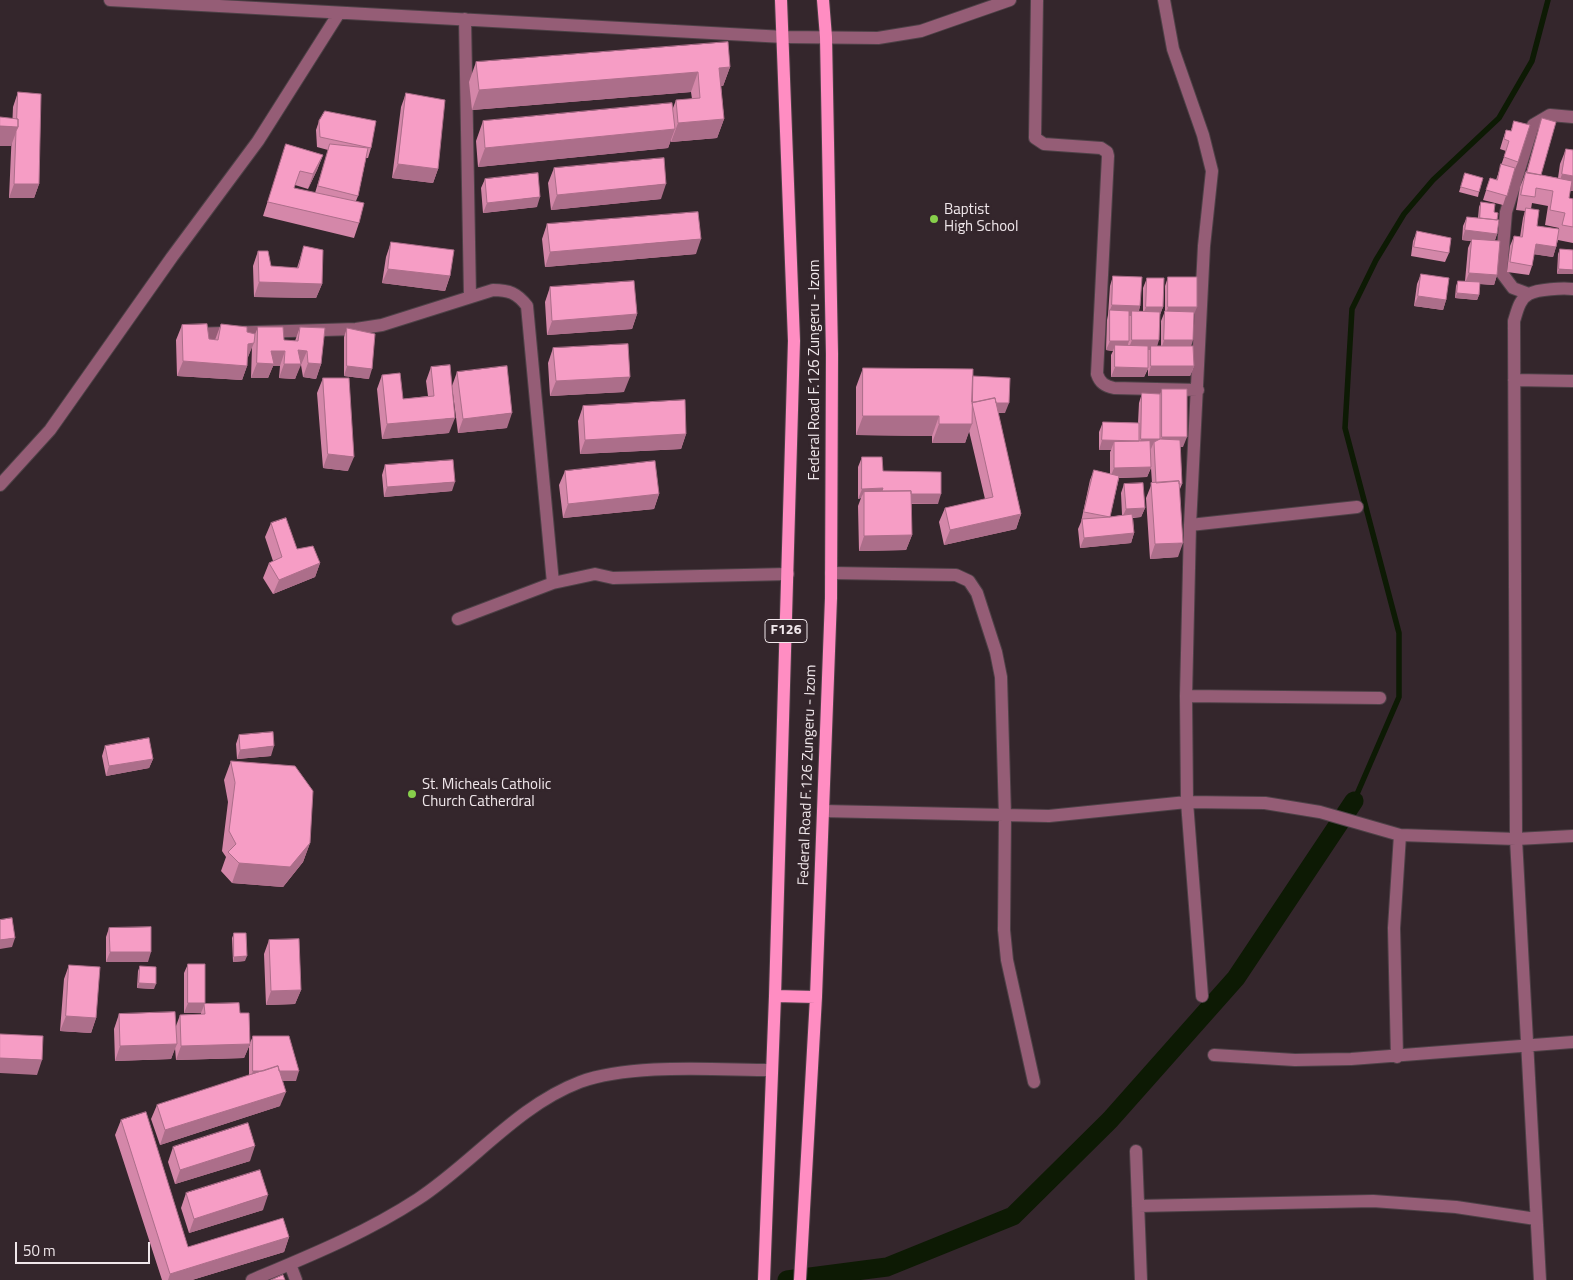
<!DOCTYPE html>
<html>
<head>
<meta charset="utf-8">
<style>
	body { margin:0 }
	#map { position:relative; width:1573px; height:1280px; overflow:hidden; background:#34262c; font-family:"Titillium Web",sans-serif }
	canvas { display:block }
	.scale { position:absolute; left:15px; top:1242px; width:135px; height:22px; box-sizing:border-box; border:2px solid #f0e7eb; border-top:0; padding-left:6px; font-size:15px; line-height:18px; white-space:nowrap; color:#f0e7eb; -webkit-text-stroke:4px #34262c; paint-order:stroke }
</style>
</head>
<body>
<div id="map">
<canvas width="1573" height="1280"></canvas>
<div class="scale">50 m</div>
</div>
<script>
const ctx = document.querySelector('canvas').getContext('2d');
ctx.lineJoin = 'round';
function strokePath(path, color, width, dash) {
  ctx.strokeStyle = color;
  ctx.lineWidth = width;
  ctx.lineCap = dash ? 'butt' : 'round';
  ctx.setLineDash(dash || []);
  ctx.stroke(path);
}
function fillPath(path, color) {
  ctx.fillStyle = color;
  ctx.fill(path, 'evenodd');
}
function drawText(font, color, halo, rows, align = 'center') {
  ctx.font = font + ' "Titillium Web",sans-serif';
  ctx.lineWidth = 5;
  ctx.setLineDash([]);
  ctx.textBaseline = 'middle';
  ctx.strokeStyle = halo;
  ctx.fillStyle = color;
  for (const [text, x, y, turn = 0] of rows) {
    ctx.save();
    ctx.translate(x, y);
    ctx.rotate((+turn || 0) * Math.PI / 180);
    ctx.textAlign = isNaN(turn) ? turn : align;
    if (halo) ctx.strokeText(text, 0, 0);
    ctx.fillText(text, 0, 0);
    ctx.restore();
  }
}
strokePath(new Path2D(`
	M1354 801 1399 697V633L1345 428 1352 309 1376 260 1404 214 1433 180 1499 118 1532 61 1548 0`), '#0d1a04', 5.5);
strokePath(new Path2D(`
	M787 1280 887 1267 1013 1216 1110 1120 1236 978 1354 801`), '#0d1a04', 19);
const street = new Path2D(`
	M110 0 784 37 878 38 921 31 1010 0
	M1037 0 1035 138 1044 144 1101 148 1107 152 1108 156 1097 374C1100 383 1105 386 1114 388L1198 390
	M1164 0 1173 49 1203 135 1212 171 1204 246 1190 525 1186 696 1187 802 1202 996
	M465 19 470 297
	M1529 294 1513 288 1501 272 1506 212 1533 125 1550 115 1573 117
	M191 334 356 329 382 325 493 290C509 290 517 293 527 306L553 583
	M1514 380 1573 381
	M0 485 50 430 172 257 258 141 339 13
	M1190 525 1357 507
	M831 573 956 575 969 581 977 593 996 652 1001 677 1005 816 1004 930 1007 960 1034 1082
	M458 619 553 583 595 574 613 578 788 574
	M1186 696 1380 698
	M823 811 1049 816 1187 802 1265 803 1320 812 1400 835 1516 839 1573 836
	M1214 1055 1295 1060 1351 1059 1573 1042
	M1397 1057 1394 928 1400 835
	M1136 1151 1141 1280
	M1138 1206 1373 1201 1456 1207 1536 1219
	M290 1264 296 1280
	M252 1280C309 1256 366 1233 418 1199 473 1163 517 1106 580 1082 632 1063 717 1070 772 1070
	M1540 1280 1516 839 1514 321C1517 312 1519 299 1529 294 1538 289 1563 288 1573 289`);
const primary = new Path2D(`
	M775 996 816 997
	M764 1280 775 996 794 341 781 0
	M800 1280 816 997 831 598 832 354 826 37 823 0`);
strokePath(street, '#4e4147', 14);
strokePath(primary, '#4e4147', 14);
strokePath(street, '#955d76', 12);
strokePath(primary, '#ff8dc2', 12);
fillPath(new Path2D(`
	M476 62 730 67 723 86H721L724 119 717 138 671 142V140L668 148 478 167 476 141 483 121 673 108 676 100 692 99 691 92 472 110 469 82Z
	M18 92 39 184 34 198H9L13 107Z
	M406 93 438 169 433 183 392 178 401 107Z
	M1542 118 1541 175 1558 178 1560 164 1566 149 1573 150V191H1570L1569 198 1573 199V243L1558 240 1553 257 1534 254 1532 266 1529 275 1507 272 1510 246 1514 236 1520 237 1523 218 1525 211 1516 210 1520 187 1526 172V173L1539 128ZM1532 203 1548 206 1545 225 1559 228V229L1537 226 1531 209Z
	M319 121 371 148 368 158H366L358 196 356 201 359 223 354 238 263 216 286 144 323 155 317 170 308 189 295 185 294 188 315 193 328 150 317 147 316 130Z
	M1514 121 1518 162 1514 171 1503 205 1483 200 1490 178 1496 180 1506 151 1500 149 1503 139 1506 130 1511 131Z
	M554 168 661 199 551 210 548 183Z
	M1465 173 1479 192 1478 197 1459 192Z
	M485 179 537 207 483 213 481 188Z
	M1481 202 1497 220V234L1495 240 1497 275 1494 285 1480 284 1479 295 1477 300 1455 298 1456 286 1458 281H1465L1468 248 1471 241 1462 240 1463 226 1467 217 1478 218 1479 207Z
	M547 224 696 254 545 267 542 239Z
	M1417 231 1449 253 1445 262 1411 256 1413 241Z
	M391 242 450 276 445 291 382 283 386 257Z
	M304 246 322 284 316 298 254 297 253 266 258 251 271 266 297 268Z
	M1560 249 1573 250 1557 274 1558 254Z
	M1421 274 1446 300 1443 310 1414 306 1417 284Z
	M1113 276 1140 306 1139 311H1143V288L1147 278 1163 307 1159 317 1157 346H1161V321L1165 311V286L1168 277 1194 315 1191 346 1194 366 1190 376H1148V369L1144 377H1111V355L1113 351 1106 350 1107 320 1108 315 1110 286Z
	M550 287 637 314 632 329 547 335 545 302Z
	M221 324 247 332 254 337 258 327 284 340 295 341 300 327 321 364 316 379 303 377 301 365H300L295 379 279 378 280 366H273L268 378H251L252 346 248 357 247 358V366L242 380 177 376 176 340 182 325 209 339 215 340Z
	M347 328 369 379 344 376V337Z
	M553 348 624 392 550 396 548 363Z
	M431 367 449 433 382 439 377 389 382 375 403 399 428 396 426 381Z
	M863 368 973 376 1005 413H998L1021 514 1016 529 944 545 939 522 945 508 985 499 969 431 965 443H932V436L856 435V387Z
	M457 372 507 428 458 433 452 386Z
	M323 378 348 471 323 468 317 393Z
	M1162 389 1183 447H1180L1182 484 1180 489 1178 557 1150 559 1146 498 1152 483 1151 468 1147 477 1119 478 1110 517 1122 515 1121 493 1124 484 1145 508 1141 517 1133 518 1134 533 1131 543 1080 548 1078 529 1081 522 1090 480 1094 470 1110 474V452L1111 450H1099V432L1103 422 1138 423 1139 403 1142 393 1160 395Z
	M583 406 686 434 681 449 580 454 578 421Z
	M862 457 883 471 938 504H911L912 535 906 550 859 551 858 506 861 498 858 499V467Z
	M385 465 452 491 384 497 382 475Z
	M565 471 659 494 654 509 563 518 559 485Z
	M271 523 297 549 320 563 315 577 273 594 263 578 269 563 273 561 265 537Z
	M239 735 271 756 237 759 236 744Z
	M105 746 153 759 149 768 106 776 102 756Z
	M231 761 310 843 303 862 283 887 232 883 221 871 226 857 222 851 228 802 224 780Z
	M109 928 148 962H106V937Z
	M234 933 245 961 233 962 232 938Z
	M269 940 301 990 295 1004 266 1005 264 954Z
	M188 964 205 1003V1004L240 1013 250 1044 244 1058 176 1060 175 1048 171 1059 115 1061 114 1029 119 1014 176 1026 180 1015 201 1014V1013H184V973Z
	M69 965 96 1018 91 1033 60 1031 64 979Z
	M140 966 154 989 137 988 138 971Z
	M253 1036 296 1081H282L280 1106 160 1145 151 1119 157 1105 249 1075V1045Z
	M121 1120 188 1247 289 1237 284 1252 192 1280H162L115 1135Z
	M173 1147 250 1161 175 1184 168 1162Z
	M186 1193 263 1210 189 1233 181 1208Z`), '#d487a9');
fillPath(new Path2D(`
	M730 67 723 86 712 87 719 68Z
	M698 72 691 92 472 110 479 90Z
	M724 119 717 138 671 142 678 123Z
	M0 126 18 127 11 146H0Z
	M675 129 668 148 478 167 485 148Z
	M323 155 317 170 308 189 313 174Z
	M398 164 438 169 433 183 392 178Z
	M1562 174 1573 176V191L1557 189Z
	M14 184H39L34 198H9Z
	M666 184 661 199 551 210 557 195Z
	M540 197 537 207 483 213 487 203Z
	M1465 230 1497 234 1494 243 1472 239 1471 241 1462 240Z
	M701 239 696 254 545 267 550 252Z
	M1536 244 1556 247 1553 257 1532 254Z
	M388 269 450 276 445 291 382 283Z
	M1559 269 1573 270V274H1557Z
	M1469 273 1497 275 1494 285 1465 283Z
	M259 282 322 284 316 298 254 297Z
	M1457 293 1479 295 1477 300 1455 298Z
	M1418 296 1446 300 1443 310 1414 306Z
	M1112 305 1140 306 1137 316 1132 311 1131 316 1110 315V310L1108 315Z
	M1146 307H1163L1159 317H1142Z
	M1168 307H1197L1193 317H1165Z
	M637 314 632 329 547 335 552 321Z
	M1132 340H1159L1156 350 1151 346 1150 350H1128Z
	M1164 340H1193L1190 350H1161Z
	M1110 341H1129L1126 351 1115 345 1113 351 1106 350Z
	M254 343 248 357 242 358 248 344Z
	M298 350 307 351 295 379 279 378 284 364Z
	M271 351H285L280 366H273L268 378H251L257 363Z
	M183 361 247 366 242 380 177 376Z
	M308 363 321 364 316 379 303 377Z
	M347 366 372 369 369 379 344 376Z
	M1151 366H1194L1190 376H1148Z
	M1115 367 1148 368 1144 377H1111Z
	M630 377 624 392 550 396 556 381Z
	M969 402 1009 403 1005 413 974 412 972 403Z
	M512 413 507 428 458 433 463 419Z
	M863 416H939L932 436 856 435Z
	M455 418 449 433 382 439 387 424Z
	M939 424H972L965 443H932Z
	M686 434 681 449 580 454 585 440Z
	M1162 437H1187L1183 447 1158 446Z
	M1141 439H1160L1154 442 1151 449 1138 448Z
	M1102 440 1139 441 1135 450 1114 442 1111 450H1099Z
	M328 454 354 457 348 471 323 468Z
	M1151 467 1147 477 1110 478 1114 468Z
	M455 482 452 491 384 497 387 487Z
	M883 488 879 498 864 492 861 498 858 499 862 489Z
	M659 494 654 509 563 518 568 504Z
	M882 494H941L938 504 879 503Z
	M1145 508 1141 517 1122 518 1126 509Z
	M1021 514 1016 529 944 545 950 530Z
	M1134 533 1131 543 1080 548 1084 538Z
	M912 535 906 550 859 551 864 536Z
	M1183 543 1178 557 1150 559 1155 544Z
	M320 563 315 577 273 594 279 580Z
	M274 746 271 756 237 759 240 750Z
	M153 759 149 768 106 776 109 766Z
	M310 843 303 862 283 887 232 883 239 863Z
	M15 938 12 947 0 949V940Z
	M110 952H151L148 962H106Z
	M247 956 245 961 233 962 234 957Z
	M139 983 156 984 154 989 137 988Z
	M301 990 295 1004 266 1005 271 991Z
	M188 1003H205L201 1013H184Z
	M66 1016 96 1018 91 1033 60 1031Z
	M177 1044 171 1059 115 1061 120 1046Z
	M250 1044 244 1058 176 1060 181 1046Z
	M0 1058 42 1060 37 1075 0 1073Z
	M253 1071H299L296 1081H249Z
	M286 1092 280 1106 160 1145 165 1130Z
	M255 1146 250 1161 175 1184 180 1170Z
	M268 1195 263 1210 189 1233 194 1219Z
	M289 1237 284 1252 192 1280H168L170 1274Z`), '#ac6e8a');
const building = new Path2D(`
	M728 42 730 67 719 68 724 119 678 123 676 100 700 98 698 72 479 90 476 62Z
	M18 92 41 94 39 184H14L16 131 18 127V119H17Z
	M406 93 445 100 438 169 398 164Z
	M672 103 675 129 485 148 483 121Z
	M325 111 376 121 371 148 320 137 319 121Z
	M0 117 18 119V127L0 126Z
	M1542 118 1556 122 1541 175 1527 173Z
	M1514 121 1530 125 1518 162 1504 157 1509 141 1504 139 1506 130 1511 131Z
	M286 144 323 155 313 174 300 171 294 188 364 203 359 223 268 202Z
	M330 144 368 148 358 196 318 186Z
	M1566 149 1573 150V176L1562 174Z
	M664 158 666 184 557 195 554 168Z
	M1501 164 1515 168 1507 196 1486 190 1490 178 1497 180Z
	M1526 172 1572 181 1569 198 1573 199V227L1562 225 1565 213 1550 210 1553 191 1536 188 1535 197 1521 195Z
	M538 173 540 197 487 203 485 179Z
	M1465 173 1483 178 1479 192 1461 187Z
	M1481 202 1495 204 1494 212 1498 213 1497 220 1480 218Z
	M1526 208 1539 210 1537 226 1559 229 1556 247 1536 244 1532 266 1510 262 1514 236 1522 237Z
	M698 212 701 239 550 252 547 224Z
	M1467 217 1499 220 1497 234 1465 230Z
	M1417 231 1451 238 1449 253 1414 247Z
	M1472 239 1500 241 1497 275 1469 273Z
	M391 242 454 250 450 276 388 269Z
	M304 246 323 250 322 284 259 282 258 251H268L271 266 298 268Z
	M1560 249 1573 250V270L1559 269Z
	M1421 274 1449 278 1446 300 1418 296Z
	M1113 276 1142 277 1140 306 1112 305Z
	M1168 277H1197V307H1168Z
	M1147 278H1164L1163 307H1146Z
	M634 281 637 314 552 321 550 287Z
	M1458 281 1480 282 1479 295 1457 293Z
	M1110 310 1129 311V341H1110Z
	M1132 311 1160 312 1159 340H1132Z
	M1165 311 1194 312 1193 340H1164Z
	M207 324 209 339 218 340 221 324 247 327V332L255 334 254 343 248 344 247 366 183 361 182 325Z
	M258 327H283L284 340 298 341 300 327 325 328 321 364 308 363 307 351 298 350 301 364H284L285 351H271L274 364 257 363Z
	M347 328 375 334 372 369 347 366Z
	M628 344 630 377 556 381 553 348Z
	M1115 345 1148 346V368L1115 367Z
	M1151 346H1193L1194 366H1151Z
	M450 365 455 418 387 424 382 375 400 373 403 399 434 396 431 367Z
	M507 366 512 413 463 419 457 372Z
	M863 368 973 369 972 424H939V416H863Z
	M973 376 1010 378 1009 403H996L995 398 976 402H972Z
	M323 378H349L354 457 328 454Z
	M1162 389H1187V437H1162Z
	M1142 393 1160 394V439L1180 440 1182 484H1179V481L1156 483 1154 442 1160 439H1141Z
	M995 398 1021 514 950 530 945 508 993 497 972 403Z
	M685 400 686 434 585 440 583 406Z
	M1103 422 1139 423V441L1102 440Z
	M1150 441 1151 467 1114 468V442Z
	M862 457H882L883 471 941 472V494H911V491H882L883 488 862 489Z
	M453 460 455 482 387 487 385 465Z
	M655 461 659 494 568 504 565 471Z
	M1094 470 1119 476 1110 517 1132 514 1134 533 1084 538 1082 519 1110 517 1084 512Z
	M1179 481 1183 543 1155 544 1151 483Z
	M1143 483 1145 508 1126 509 1124 484Z
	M911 491 912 535 864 536V492Z
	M286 518 297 549 313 546 320 563 279 580 269 563 282 557 271 523Z
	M273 732 274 746 240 750 239 735Z
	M149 738 153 759 109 766 105 746Z
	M231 761 295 766 313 791 310 843 290 867 239 863 228 852 236 844 229 831 235 783Z
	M12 918 15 938 0 940V920Z
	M151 927V952H110L109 928Z
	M234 933H246L247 956 234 957Z
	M299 939 301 990 271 991 269 940Z
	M188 964H205V1003H188Z
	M69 965 100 967 96 1018 66 1016Z
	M140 966 156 967V984L139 983Z
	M239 1003 240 1013H249L250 1044 181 1046 180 1015 205 1014 204 1004Z
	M175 1012 177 1044 120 1046 119 1014Z
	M0 1034 43 1036 42 1060 0 1058Z
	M253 1036H289L299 1071H279L278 1066 263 1071H253Z
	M278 1066 286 1092 165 1130 157 1105Z
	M146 1112 188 1247 283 1218 289 1237 170 1274 121 1120Z
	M248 1123 255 1146 180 1170 173 1147Z
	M260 1170 268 1195 194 1219 186 1193Z
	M283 1275 285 1280H271Z`);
fillPath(building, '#f69dc5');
strokePath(building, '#ac6e8a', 1);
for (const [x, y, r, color] of [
	[934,219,5,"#87cf4b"],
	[412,794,5,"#87cf4b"]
]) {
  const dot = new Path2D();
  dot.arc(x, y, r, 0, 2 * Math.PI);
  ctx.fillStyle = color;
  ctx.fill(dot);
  strokePath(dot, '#34262c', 2);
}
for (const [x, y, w] of [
	[786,631,42]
]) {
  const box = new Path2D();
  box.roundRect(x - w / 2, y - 11.5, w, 23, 4);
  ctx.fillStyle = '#34262c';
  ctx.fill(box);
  strokePath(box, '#f0e7eb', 1);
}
drawText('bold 14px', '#f0e7eb', null, [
	["F126",786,631]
]);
drawText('15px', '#f0e7eb', '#34262c', [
	["Baptist",944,210],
	["High School",944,227],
	["St. Micheals Catholic",422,785],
	["Church Catherdral",422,802]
], 'left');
drawText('15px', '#f0e7eb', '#34262c', [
	["Federal Road F.126 Zungeru - Izom",815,370,-90],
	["Federal Road F.126 Zungeru - Izom",808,775,-88]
]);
</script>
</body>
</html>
